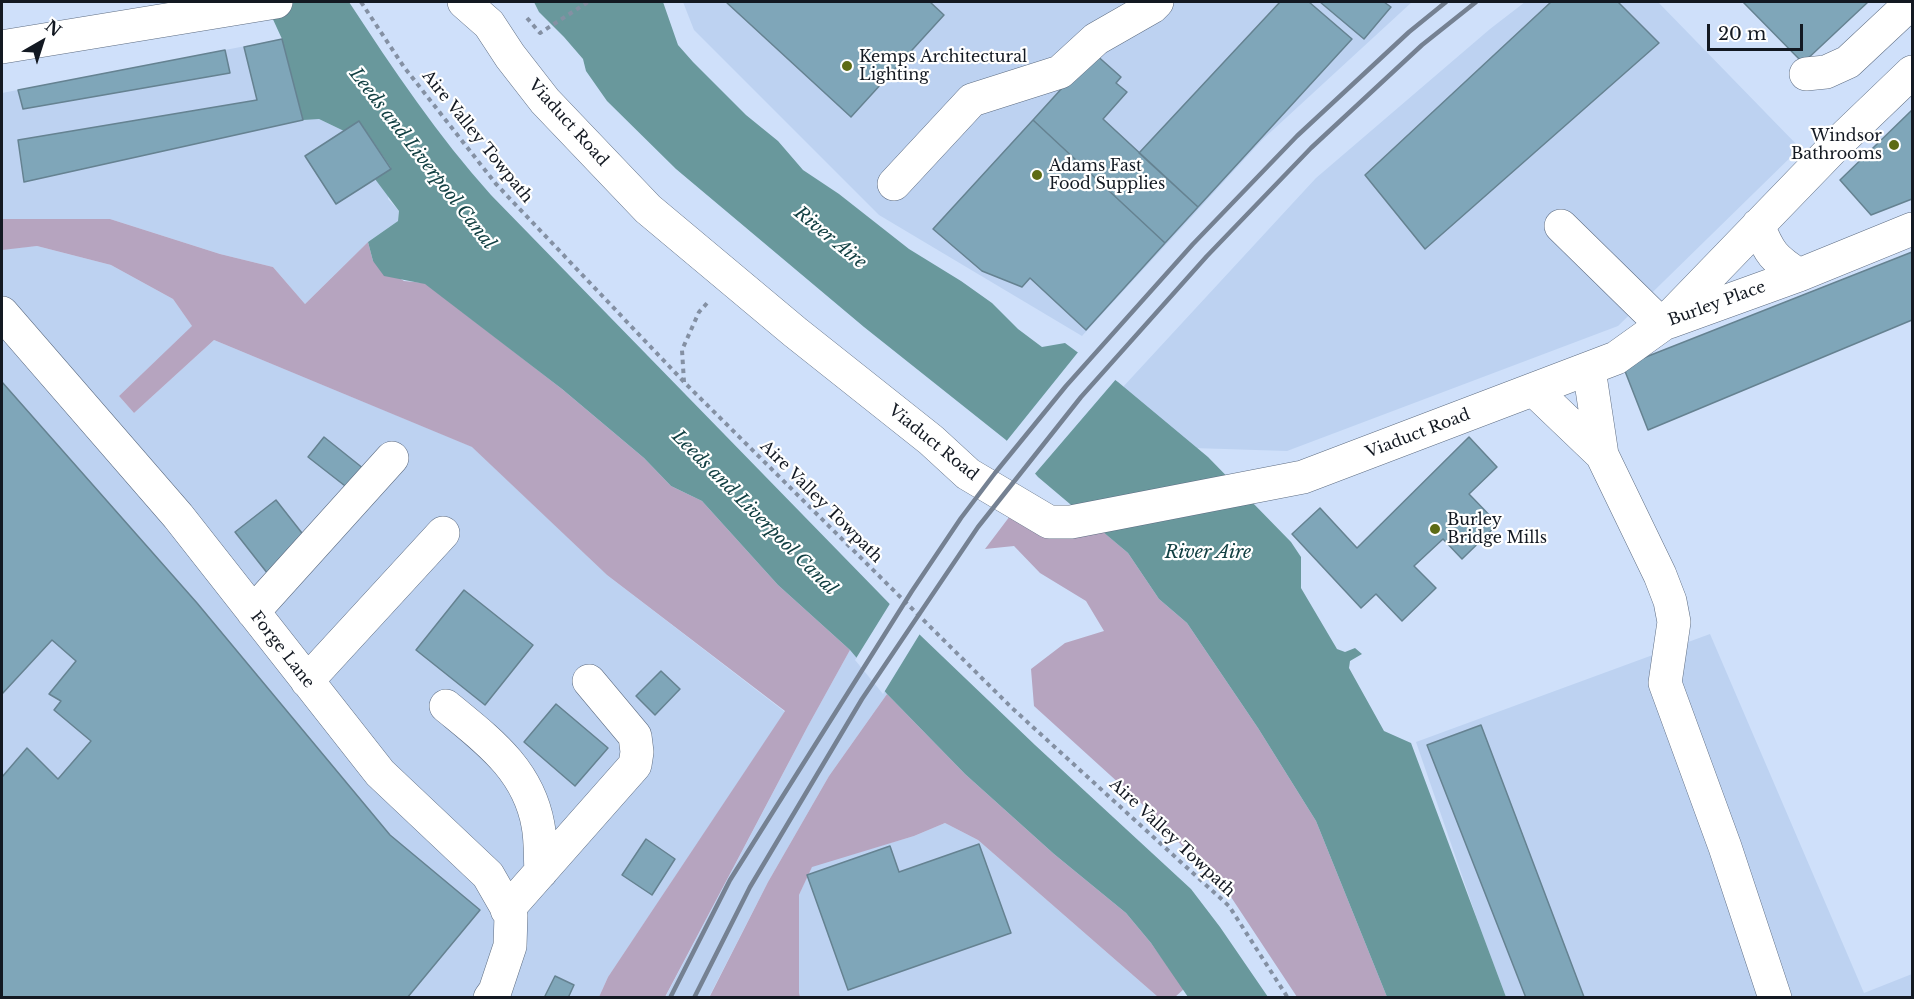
<!DOCTYPE html>
<html>
<head>
<meta charset="utf-8">
<style>
	body { margin:0 }
	#map { position:relative; width:1914px; height:999px; overflow:hidden; background:#cfe0fa; font-family:"Libre Baskerville",serif }
	canvas { display:block }
	.frame { position:absolute; inset:0; border:3px solid #131922; pointer-events:none }
	.north { position:absolute; left:12px; top:12px; width:60px; height:60px; -webkit-text-stroke:4px #fff; paint-order:stroke; rotate:39deg; font-size:16px; font-weight:700; line-height:24px; text-align:center; color:#131922 }
	.north::after { content:''; display:block; margin:auto; width:21px; height:27px; background:#131922; clip-path:polygon(50% 0,100% 100%,50% 72%,0 100%) }
	.scale { position:absolute; left:1707px; top:24px; width:96px; height:27px; box-sizing:border-box; border:3px solid #131922; border-top:0; padding-left:8px; font-size:18px; line-height:21px; white-space:nowrap; color:#131922; -webkit-text-stroke:4px #fff; paint-order:stroke }
</style>
</head>
<body>
<div id="map">
<canvas width="1914" height="999"></canvas>
<div class="frame"></div>
<div class="north">N</div>
<div class="scale">20 m</div>
</div>
<script>
const ctx = document.querySelector('canvas').getContext('2d');
ctx.lineJoin = 'round';
function fillPath(path, color) {
  ctx.fillStyle = color;
  ctx.fill(path, 'evenodd');
}
function strokePath(path, color, width, dash) {
  ctx.strokeStyle = color;
  ctx.lineWidth = width;
  ctx.lineCap = dash ? 'butt' : 'round';
  ctx.setLineDash(dash || []);
  ctx.stroke(path);
}
function drawText(font, color, halo, rows, align = 'center') {
  ctx.font = font + ' "Libre Baskerville",serif';
  ctx.lineWidth = 4.5;
  ctx.setLineDash([]);
  ctx.textBaseline = 'middle';
  ctx.strokeStyle = halo;
  ctx.fillStyle = color;
  for (const [text, x, y, turn = 0] of rows) {
    ctx.save();
    ctx.translate(x, y);
    ctx.rotate((+turn || 0) * Math.PI / 180);
    ctx.textAlign = isNaN(turn) ? turn : align;
    if (halo) ctx.strokeText(text, 0, 0);
    ctx.fillText(text, 0, 0);
    ctx.restore();
  }
}
fillPath(new Path2D(`
	M683 2H1412L1262 140 1082 336 879 215 694 30Z
	M1525 2H1658L1800 148 1618 326 1287 451 1193 448 1122 388 1316 178 1490 29Z
	M282 39 319 119 344 131 359 121 391 169 388 199 399 211 398 221 368 242 305 304 273 267 220 254 110 219H2V93Z
	M37 246 111 265 173 299 193 327 119 396 134 413 214 340 473 447 607 575 785 712 608 977 599 997H2V249Z
	M1710 634 1864 993 1912 974V997H1506L1479 925 1416 742Z
	M850 650 887 694 829 776 768 882 709 997 665 998 808 726Z
	M945 823 978 840 1158 997 800 998 799 993V895L812 866 914 836Z`), '#bdd2f1');
fillPath(new Path2D(`
	M2 219H110L220 254 273 267 305 304 368 242 373 261 404 281 425 283 562 389 644 458 671 486 702 501 778 585 850 650 808 726 665 997H599L608 977 785 711 607 575 472 447 214 340 134 413 119 396 192 326 173 299 111 265 37 246 2 250Z
	M1074 507 1128 553 1159 599 1187 623 1258 728 1316 821 1387 997H1297L1231 897 1143 805 1034 706 1031 669 1065 643 1104 631 1086 601 1040 573 1014 546 985 549 1013 512Z
	M887 694 965 774 1054 854 1126 913 1151 943 1184 989 1175 997H1158L978 840 945 823 914 836 812 867 799 895V993L800 997 709 998 768 882 829 776Z`), '#b6a4bf');
fillPath(new Path2D(`
	M265 2H349C393 69 438 136 491 195L919 634 1035 745 1191 889 1220 927 1268 997H1188L1151 943 1126 913 1054 854 965 774 887 694 850 650 778 585 702 501 671 486 644 458 562 389 425 284 384 276 373 261 368 242 398 221 399 211 375 179 391 168 359 121 344 131 319 119 303 120 282 39Z
	M534 2H663L678 45 693 62 746 115 778 141 803 170 839 194 909 249 961 281 992 303 1018 329 1042 347 1065 343 1118 382 1208 457 1291 542 1301 557V588L1337 649 1345 652 1355 648 1362 654 1350 661 1349 668 1384 731 1411 743 1506 997H1387L1316 821 1258 728 1187 623 1159 599 1128 553 1038 477 1006 440 864 327 676 169 607 101 586 71 583 59 564 37 539 12Z`), '#69989c');
fillPath(new Path2D(`
	M1079 351 1117 378 1033 476 1005 443Z
	M891 602 921 632 883 694 855 660Z`), '#cfe0fa');
const building = new Path2D(`
	M726 2H930L944 15 851 117Z
	M1280 2H1309L1352 39 1198 207 1139 153Z
	M1320 2H1384L1391 7 1364 39Z
	M1551 2H1618L1659 43 1425 249 1365 175Z
	M1743 2H1868L1803 63Z
	M282 39 303 120 24 182 18 140 257 100 244 47Z
	M225 50 230 73 23 109 18 90Z
	M1094 53 1121 77 1116 83 1127 92 1103 119 1198 207 1165 243 1033 120Z
	M1912 110V199L1871 215 1840 180Z
	M1033 120 1165 243 1086 330 1030 278 1022 287 982 271 933 229Z
	M359 121 391 169 336 204 305 156Z
	M1912 252V320L1648 430 1623 366Z
	M2 382 197 603 390 835 480 910 407 998H2V777L27 748 58 779 91 741 54 710 61 701 49 694 76 661 52 640 2 694Z
	M324 437 364 469 349 489 308 457Z
	M1469 437 1497 467 1469 494 1498 524 1462 559 1443 539 1414 566 1436 588 1402 621 1376 594 1361 608 1292 534 1320 508 1357 548Z
	M276 500 309 542 268 574 235 532Z
	M464 590 533 645 485 705 416 650Z
	M661 671 680 689 655 715 636 696Z
	M556 704 608 748 575 786 524 742Z
	M1481 725 1584 997 1526 998 1427 745Z
	M646 839 675 859 652 895 622 875Z
	M979 844 1011 933 848 990 807 875 890 846 899 872Z
	M555 976 574 985 568 998H544Z`);
fillPath(building, '#7fa6b9');
strokePath(building, '#658291', 1.5);
const minor = new Path2D(`
	M464 2 489 24 510 56 545 101 648 209 795 332 931 440 968 474 1049 522H1071L1303 477 1616 358 1662 325 1838 143 1912 72
	M2 47 276 2
	M1806 74 1826 72 1848 62 1912 2
	M894 184 972 100 1060 72 1096 39 1152 7 1157 2
	M1758 225C1769 253 1774 259 1799 275
	M1561 226 1662 325
	M2 313 178 516 380 773 488 875 511 915 510 946 495 991 490 998
	M1669 322 1799 275 1912 229
	M1589 369 1602 455 1660 575 1670 601 1674 622 1665 683 1725 847 1775 998
	M1534 390 1602 455
	M253 612 392 458
	M307 681 443 533
	M446 706C487 740 528 769 538 825 541 840 540 857 541 872
	M507 910 635 765 637 752 635 736 589 681`);
strokePath(minor, '#5d6c82', 34);
strokePath(new Path2D(`
	M361 2 404 67 496 184 685 383 1012 708 1229 906 1288 998
	M527 18 540 33 588 2
	M684 382 682 350 699 312 709 301`), '#8490a3', 4, [4.5, 4.5]);
strokePath(minor, '#fff', 33);
strokePath(new Path2D(`
	M670 998 730 880 912 591 961 518 995 473 1066 386 1193 244 1297 136 1409 32 1446 2
	M694 998 750 887 862 699 978 527 1081 397 1207 256 1311 148 1422 45 1476 2`), '#758192', 4.5);
for (const [x, y, r, color] of [
	[847,66,6,"#5d6b14"],
	[1894,145,6,"#5d6b14"],
	[1037,175,6,"#5d6b14"],
	[1435,529,6,"#5d6b14"]
]) {
  const dot = new Path2D();
  dot.arc(x, y, r, 0, 2 * Math.PI);
  ctx.fillStyle = color;
  ctx.fill(dot);
  strokePath(dot, '#fff', 2);
}
drawText('16px', '#131922', '#fff', [
	["Kemps Architectural",859,57],
	["Lighting",859,75],
	["Windsor",1882,136,"right"],
	["Bathrooms",1882,154,"right"],
	["Adams Fast",1049,166],
	["Food Supplies",1049,184],
	["Burley",1447,520],
	["Bridge Mills",1447,538]
], 'left');
drawText('16px', '#131922', '#fff', [
	["Viaduct Road",568,123,48],
	["Aire Valley Towpath",477,137,51],
	["Burley Place",1717,304,-20],
	["Viaduct Road",1418,434,-21],
	["Viaduct Road",933,443,39],
	["Aire Valley Towpath",821,502,45],
	["Forge Lane",282,650,52],
	["Aire Valley Towpath",1172,838,43]
]);
drawText('italic 18px', '#124043', '#fff', [
	["Leeds and Liverpool Canal",422,159,52],
	["River Aire",830,238,39],
	["Leeds and Liverpool Canal",754,513,45],
	["River Aire",1208,553]
]);
</script>
</body>
</html>
